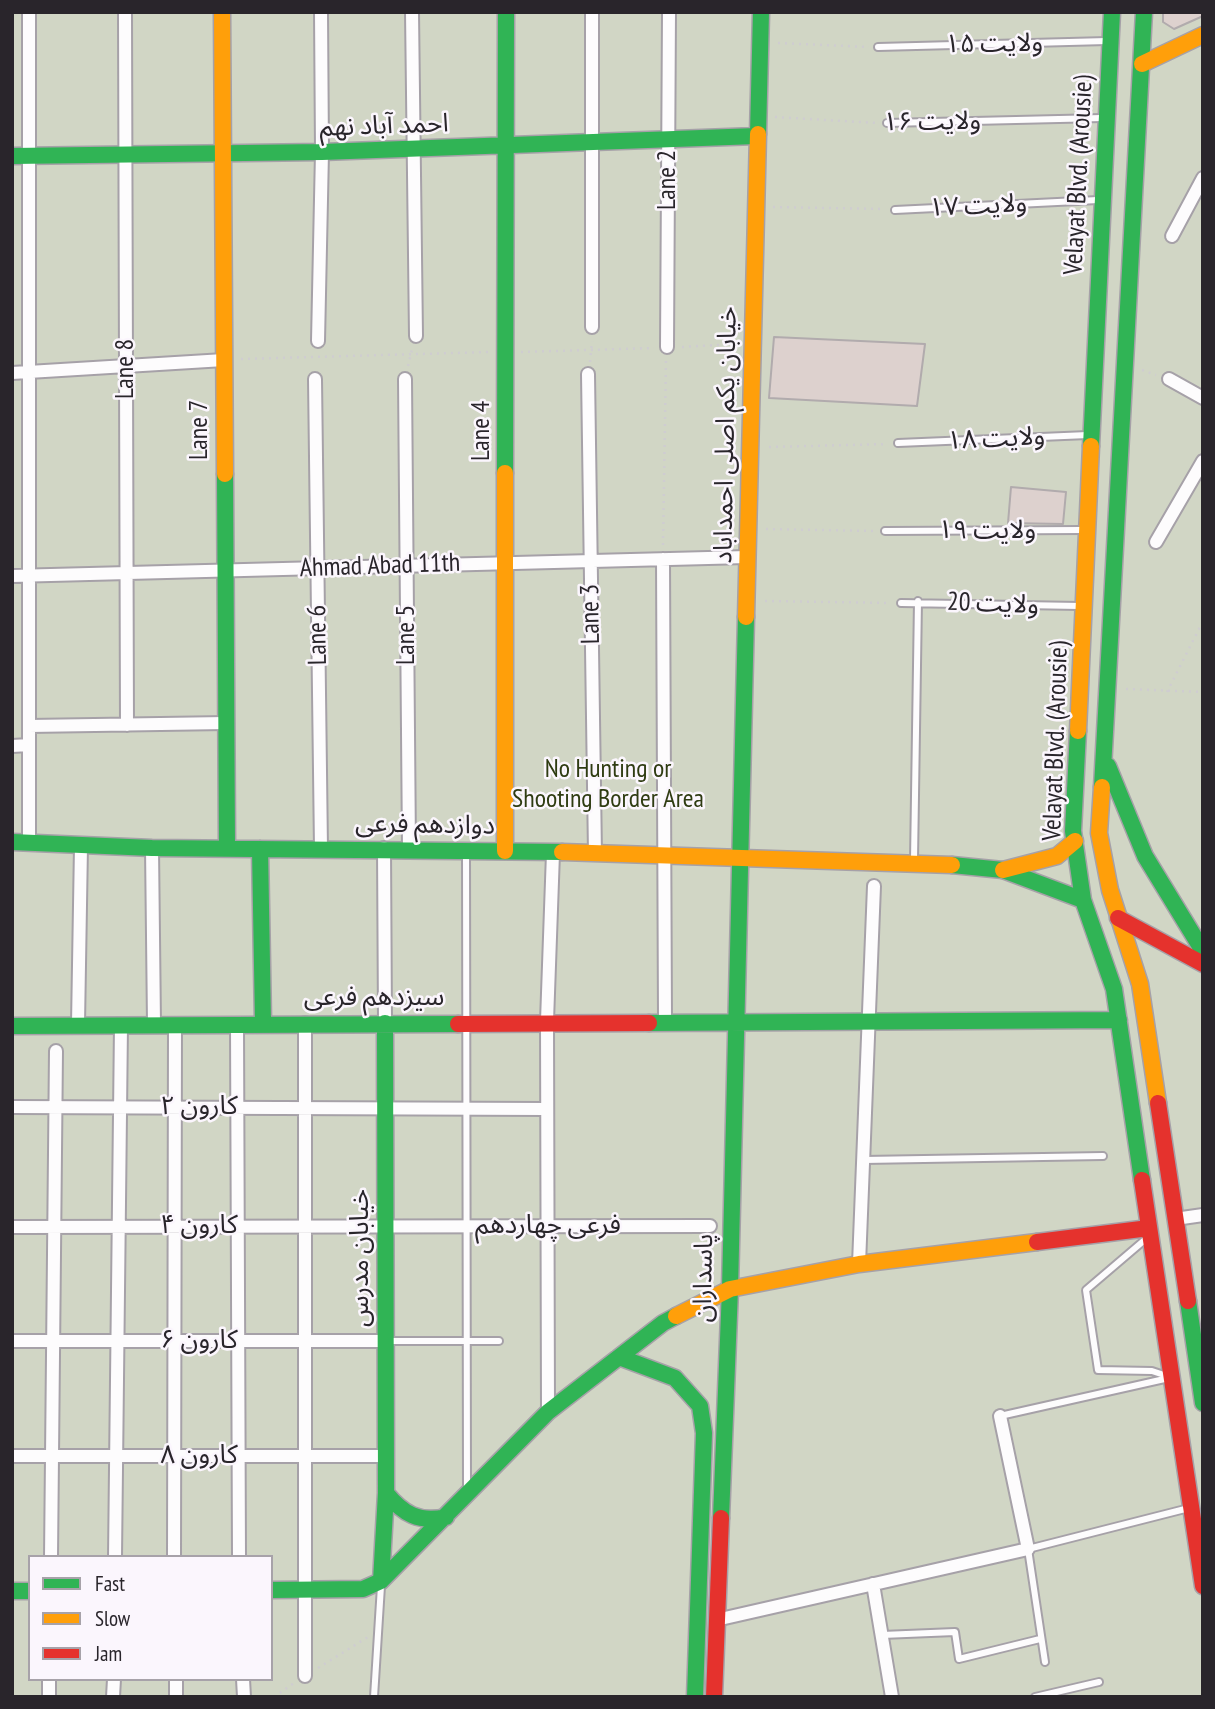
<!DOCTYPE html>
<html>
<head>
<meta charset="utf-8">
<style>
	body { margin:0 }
	#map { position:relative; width:1215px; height:1709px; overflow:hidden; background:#f0eaf3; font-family:"PT Sans Narrow",sans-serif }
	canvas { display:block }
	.frame { position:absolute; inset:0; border:14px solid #29252b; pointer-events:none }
	.legend { position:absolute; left:28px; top:1555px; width:245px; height:126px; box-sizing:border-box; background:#fbf6fd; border:2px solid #a7a2a9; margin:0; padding:9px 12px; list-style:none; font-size:21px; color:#29252b }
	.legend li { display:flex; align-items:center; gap:14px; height:35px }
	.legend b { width:35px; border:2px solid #a7a2a9 }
</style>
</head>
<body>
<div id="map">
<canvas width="1215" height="1709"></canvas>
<div class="frame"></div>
<ul class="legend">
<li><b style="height:9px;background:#30b455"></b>Fast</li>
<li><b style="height:9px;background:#ff9f0a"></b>Slow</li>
<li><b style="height:9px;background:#e5322d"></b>Jam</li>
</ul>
</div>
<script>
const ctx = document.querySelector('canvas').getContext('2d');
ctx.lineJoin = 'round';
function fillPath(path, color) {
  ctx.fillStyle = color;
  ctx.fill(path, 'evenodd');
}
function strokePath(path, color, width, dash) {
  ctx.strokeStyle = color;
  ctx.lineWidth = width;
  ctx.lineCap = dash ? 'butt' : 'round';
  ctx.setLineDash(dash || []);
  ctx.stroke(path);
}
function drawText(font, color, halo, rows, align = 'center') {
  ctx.font = font + ' "PT Sans Narrow","Noto Sans Arabic",sans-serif';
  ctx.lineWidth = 5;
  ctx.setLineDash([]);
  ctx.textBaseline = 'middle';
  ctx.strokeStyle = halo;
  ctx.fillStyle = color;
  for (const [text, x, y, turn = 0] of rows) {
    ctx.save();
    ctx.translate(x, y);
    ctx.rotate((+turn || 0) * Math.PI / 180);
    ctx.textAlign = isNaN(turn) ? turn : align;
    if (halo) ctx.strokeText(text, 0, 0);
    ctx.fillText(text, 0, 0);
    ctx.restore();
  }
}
fillPath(new Path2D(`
	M12 12H1203V1697H12ZM30 1557H271V1679H30Z`), '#d1d6c5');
const building = new Path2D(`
	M1163 12H1203V16L1174 29 1163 22Z
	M774 337 925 344 917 406 769 398Z
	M1011 487 1066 492 1063 524 1008 523Z`);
fillPath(building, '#ddd1ce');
strokePath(building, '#b1abad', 2);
const lane = new Path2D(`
	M878 47 1107 41
	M887 123 1102 118
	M895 210 1098 200
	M898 443 1088 435
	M885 531 1083 530
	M901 603 1080 606
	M466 851 467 1488
	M914 860 918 601
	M864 1160 1103 1156
	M1147 1238 1086 1290 1098 1370 1152 1371 1167 1376
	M389 1341H499
	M1000 1416 1169 1378
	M882 1635 955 1632 959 1659 1040 1639
	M1045 1662 1028 1549 1189 1508
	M374 1697 381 1586
	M1035 1697 1099 1682`);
const street = new Path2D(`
	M125 12 127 725
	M412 12 416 336
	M1172 236 1203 178
	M592 327V12
	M318 341 322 152 321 12
	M667 347 669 12
	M12 373 224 360
	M588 374 595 854
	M315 379 321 849
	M405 379 409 849
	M1169 379 1203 398
	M1156 542 1203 461
	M663 559 665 1020
	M12 576 747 557
	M29 726 226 723
	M12 746 29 745
	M29 844V12
	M152 848 154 1024
	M384 848 385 1023
	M305 1023V1676
	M78 1024 81 846
	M237 1024 239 1557
	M12 1107 547 1109
	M1175 1219 1203 1215
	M12 1227 710 1226
	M859 1264 874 886
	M12 1341H386
	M548 1412 547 1021 553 853
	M12 1456H386
	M51 1557 56 1051
	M115 1557 121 1025
	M174 1557 175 1024
	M873 1584 892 1697
	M716 1620 1028 1549 1000 1416
	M176 1679V1697
	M243 1679 244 1697
	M49 1697V1679
	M113 1697 114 1679`);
const fast = new Path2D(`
	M758 134 761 12
	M12 156 322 152 756 136
	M1091 446 1112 12
	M505 473 506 12
	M225 474 227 848
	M1078 731 1073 831 1083 900 1114 989 1142 1180
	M1108 766 1145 856 1203 951
	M1102 787 1144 12
	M12 842 152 848 562 852
	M260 849 263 1023
	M952 865 1003 870 1083 900
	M649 1023 1119 1020
	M12 1026 458 1024
	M1188 1301 1203 1403
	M619 1357 675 1378 700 1406 704 1433 695 1697
	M386 1493C403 1514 419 1523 446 1517
	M721 1518 730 1289 746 617
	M381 1581 386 1493 385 1023
	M271 1590 363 1589 381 1581 548 1412 663 1323 676 1316
	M12 1591H30`);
const slow = new Path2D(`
	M222 12 225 474
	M1142 64 1203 35
	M746 617 758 134
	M1078 731 1091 446
	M1102 787 1099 833 1110 890 1140 984 1158 1103
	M505 851V473
	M562 852 952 865
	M1003 870 1057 856 1075 841
	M676 1316 730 1289 859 1264 1037 1242`);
const jam = new Path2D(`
	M1118 918 1203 964
	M458 1024 649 1023
	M1158 1103 1188 1301
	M1142 1180 1203 1586
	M1037 1242 1149 1228
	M714 1697 721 1518`);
strokePath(lane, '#a6a1a8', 10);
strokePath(street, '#a6a1a8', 16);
strokePath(fast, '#a6a1a8', 19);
strokePath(slow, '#a6a1a8', 19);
strokePath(jam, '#a6a1a8', 19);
strokePath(new Path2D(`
	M778 43 869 47
	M775 117 877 123
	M773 207 885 209
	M682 347 735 344
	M521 352 654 348
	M241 359 490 352
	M590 362 592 341
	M408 366 412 349
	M1142 370 1156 375
	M769 447 888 444
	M766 529 875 531
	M663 545 666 359
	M765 601 891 603
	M1126 689 1203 692
	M1167 692 1203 621
	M318 1668 368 1637
	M274 1697 294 1683`), '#cfcdd0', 2.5, [2, 5]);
strokePath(lane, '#fdfcfd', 6);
strokePath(street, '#fdfcfd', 12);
strokePath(fast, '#30b455', 16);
strokePath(slow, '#ff9f0a', 16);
strokePath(jam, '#e5322d', 16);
drawText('26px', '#29252b', '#fbf6fd', [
	["ولایت ۱۵",994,44,-1],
	["ولایت ۱۶",932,122,-1],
	["احمد آباد نهم",384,126,-2],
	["Velayat Blvd. (Arousie)",1079,175,-87],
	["Lane 2",668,180,-90],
	["ولایت ۱۷",978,206,-3],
	["Lane 8",126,369,-90],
	["Lane 7",200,430,-90],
	["Lane 4",482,431,-90],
	["خیابان یکم اصلی احمداباد",726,435,-89],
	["ولایت ۱۸",996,439,-3],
	["ولایت ۱۹",987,531],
	["Ahmad Abad 11th",380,566,-2],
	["ولایت 20",993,604,2],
	["Lane 3",591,614,-91],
	["Lane 6",318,635,-91],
	["Lane 5",407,635,-90],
	["Velayat Blvd. (Arousie)",1056,741,-88],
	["دوازدهم فرعی",425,825,1],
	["سیزدهم فرعی",374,998],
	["کارون ۲",199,1107],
	["کارون ۴",199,1226],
	["فرعی چهاردهم",548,1226],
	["خیابان مدرس",361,1258,-90],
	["پاسداران",704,1278,-89],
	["کارون ۶",199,1341],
	["کارون ۸",199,1456]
]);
drawText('26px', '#2f3c12', '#fbf6fd', [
	["No Hunting or",608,770],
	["Shooting Border Area",608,800]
]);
</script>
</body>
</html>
